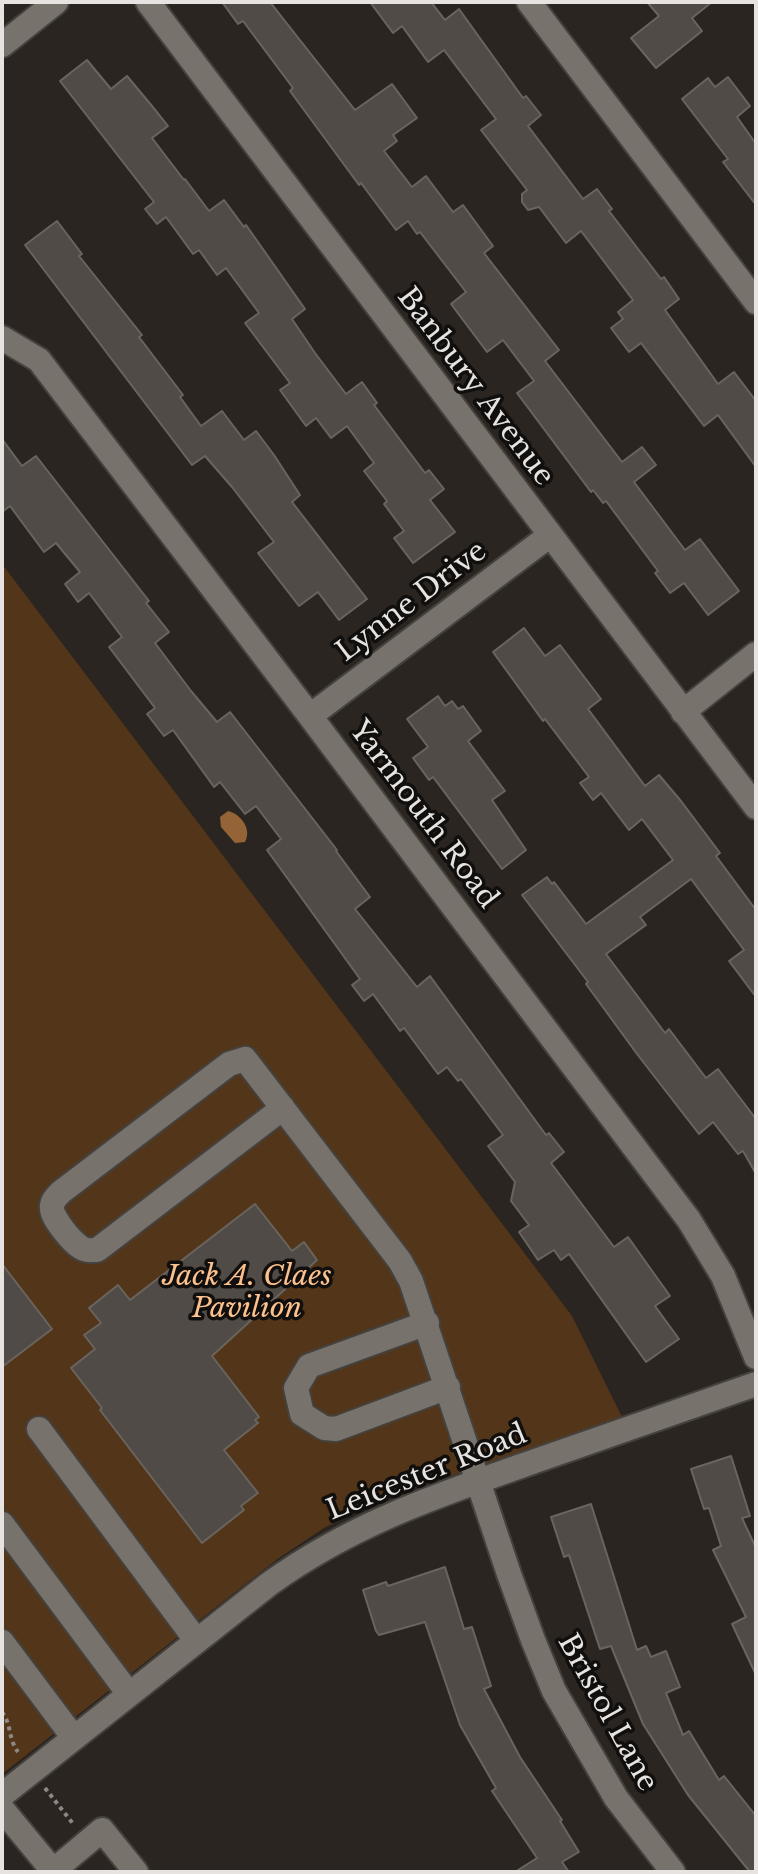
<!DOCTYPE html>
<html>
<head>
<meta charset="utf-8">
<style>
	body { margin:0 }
	#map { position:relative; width:758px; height:1874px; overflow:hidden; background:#2a2521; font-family:"Libre Baskerville",serif }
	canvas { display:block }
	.frame { position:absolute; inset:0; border:4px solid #e6e3e0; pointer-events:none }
</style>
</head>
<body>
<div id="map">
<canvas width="758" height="1874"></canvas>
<div class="frame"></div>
</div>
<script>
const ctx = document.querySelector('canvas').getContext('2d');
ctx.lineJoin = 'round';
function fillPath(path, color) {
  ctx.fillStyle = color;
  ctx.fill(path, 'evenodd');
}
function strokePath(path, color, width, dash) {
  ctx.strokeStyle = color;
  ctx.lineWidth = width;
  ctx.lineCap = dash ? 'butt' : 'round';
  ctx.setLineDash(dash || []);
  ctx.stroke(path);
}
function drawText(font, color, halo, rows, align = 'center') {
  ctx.font = font + ' "Libre Baskerville",serif';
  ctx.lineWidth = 7;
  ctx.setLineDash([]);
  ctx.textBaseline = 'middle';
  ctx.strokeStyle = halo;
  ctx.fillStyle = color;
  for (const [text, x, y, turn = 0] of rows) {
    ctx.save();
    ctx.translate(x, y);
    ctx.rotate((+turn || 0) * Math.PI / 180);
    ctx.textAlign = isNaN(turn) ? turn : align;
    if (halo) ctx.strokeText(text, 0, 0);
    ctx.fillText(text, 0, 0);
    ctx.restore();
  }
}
fillPath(new Path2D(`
	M2 564 572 1316 622 1417 375 1502 324 1528 279 1558 2 1774Z`), '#533519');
fillPath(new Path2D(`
	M228 811C241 814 252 829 245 842L235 843 221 827 220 817Z`), '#956436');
const building = new Path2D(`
	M222 2H270L355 110 392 84 417 118 393 135 397 141 384 151 412 187 426 176 453 212 463 205 493 246 484 253 559 350 545 361 622 462 642 447 656 465 634 482 685 550 700 539 739 591 708 615 684 583 670 593 655 573 658 571 606 501 603 503 593 490 591 492 517 393 534 381 503 340 487 352 451 304 466 292 420 232 417 234 408 221 396 230 361 183 359 185 290 91 293 88 243 21 238 24Z
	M370 2H431L445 20 459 9 523 98 526 96 541 115 528 126 583 199 597 189 612 209 609 211 661 279 664 277 679 299 665 310 718 384 734 372 756 401V467L718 415 704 426 641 343 629 352 611 328 623 319 618 312 633 300 581 231 566 243 539 207 528 210 522 202V194L527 190 481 130 496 119 444 50 428 62 402 26 393 33Z
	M647 2H712L692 18 702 31 656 68 631 38 659 16Z
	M87 60 111 89 127 76 152 106 168 126 152 138 184 180 185 179 209 211 224 200 244 227 246 225 305 309 292 319 315 353 346 394 362 382 377 403 374 405 425 473 429 470 444 489 430 500 455 532 413 563 394 538 404 531 384 504 387 501 364 471 374 463 347 426 331 438 316 418 306 426 280 390 290 383 245 323 259 313 226 268 217 275 199 250 193 254 166 217 157 224 145 209 154 202 60 81Z
	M728 77 750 106 737 117 756 144V205L723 162 728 159 682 99 708 78 715 87Z
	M57 221 82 254 79 256 142 335 139 337 183 395 180 397 201 426 222 411 244 440 256 431 274 455 300 495 292 502 367 599 339 620 318 592 299 606 258 553 274 542 232 487 205 456 192 465 25 245Z
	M2 439 22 466 36 456 149 601 146 603 169 632 155 643 191 691 217 722 230 712 337 850 336 851 370 897 355 909 417 987 430 976 546 1135 549 1133 564 1152 551 1163 614 1247 628 1237 670 1296 655 1306 679 1339 646 1362 569 1254 561 1260 554 1250 538 1260 519 1232 529 1225 511 1201 515 1182 488 1146 503 1135 461 1079 458 1081 447 1067 438 1074 404 1028 400 1031 373 994 364 1001 352 985 360 979 267 850 281 839 256 806 245 814 220 782 214 787 173 730 164 736 147 714 155 708 109 647 122 637 89 593 78 602 65 584 80 572 56 543 44 552 10 506 2 512Z
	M524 628 545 656 560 645 601 699 588 709 645 786 659 775 681 801 720 853 716 856 756 910V997L729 961 744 950 691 879 640 917 646 925 606 954 665 1033 669 1029 706 1078 718 1069 756 1119V1174L743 1151 738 1154 713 1122 699 1134 637 1054 586 984 588 982 522 895 547 877 552 884 554 882 586 924 673 860 642 819 629 830 601 793 593 800 580 783 589 777 545 719 543 721 493 652Z
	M438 696 445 706 452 701 458 709 463 706 481 731 468 741 505 791 492 800 526 850 502 869 433 777 429 780 413 758 428 747 407 719Z
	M255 1204 292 1251 304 1242 317 1260 212 1356 259 1417 255 1420 258 1423 224 1450 258 1493 241 1506 244 1510 202 1543 100 1410 102 1408 71 1368 95 1349 84 1335 101 1323 89 1308 118 1285 130 1300Z
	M2 1264 52 1329 2 1367Z
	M731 1456 750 1516 742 1518 756 1548V1675L732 1624 746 1617 713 1550 721 1546 709 1508 704 1509 691 1469Z
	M591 1504 637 1650 646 1646 651 1657 666 1651 680 1687 666 1693 683 1735 689 1731 719 1780 724 1776 756 1816V1872H750L688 1795 643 1724 611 1646 600 1649 569 1555 564 1557 551 1517Z
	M445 1567 464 1629 472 1627 491 1686 484 1689 520 1757 562 1820 560 1821 579 1852 562 1862 569 1872H515L537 1858 492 1791 496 1788 460 1725 425 1622 379 1635 376 1631 363 1590 386 1582 388 1586Z`);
fillPath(building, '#504b46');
strokePath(building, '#6a645f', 2);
const minor = new Path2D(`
	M148 2 756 807
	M529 2 756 302
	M2 45 56 2
	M2 338 39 360 310 716 689 1220 723 1276 756 1357
	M683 712 756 654
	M310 716 549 536
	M283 1108 97 1250C92 1250 88 1251 84 1249 75 1247 52 1218 52 1209 51 1202 56 1197 61 1192L229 1064 245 1059 400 1261 411 1281 509 1574 533 1640 554 1691 616 1798 673 1872
	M427 1323 309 1366 296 1388 302 1414 324 1428 336 1429 448 1387
	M39 1429 196 1640
	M2 1524 129 1694
	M2 1642 74 1738
	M2 1795 269 1584C353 1523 441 1494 538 1460 611 1435 683 1409 756 1384
	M2 1809 54 1872
	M53 1871 102 1830 136 1872`);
strokePath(minor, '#45413d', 28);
strokePath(new Path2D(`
	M2 1712C12 1725 8 1739 18 1752
	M45 1788 74 1825`), '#8c8885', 4, [4, 4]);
strokePath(minor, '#78726d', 24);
drawText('28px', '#e6e3e0', '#110f0d', [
	["Banbury Avenue",475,387,53],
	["Lynne Drive",412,602,-37],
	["Yarmouth Road",423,815,53],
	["Leicester Road",427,1473,-22],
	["Bristol Lane",607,1713,61]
]);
drawText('italic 28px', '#fcc18d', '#110f0d', [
	["Jack A. Claes",247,1277],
	["Pavilion",247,1309]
]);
</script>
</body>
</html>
